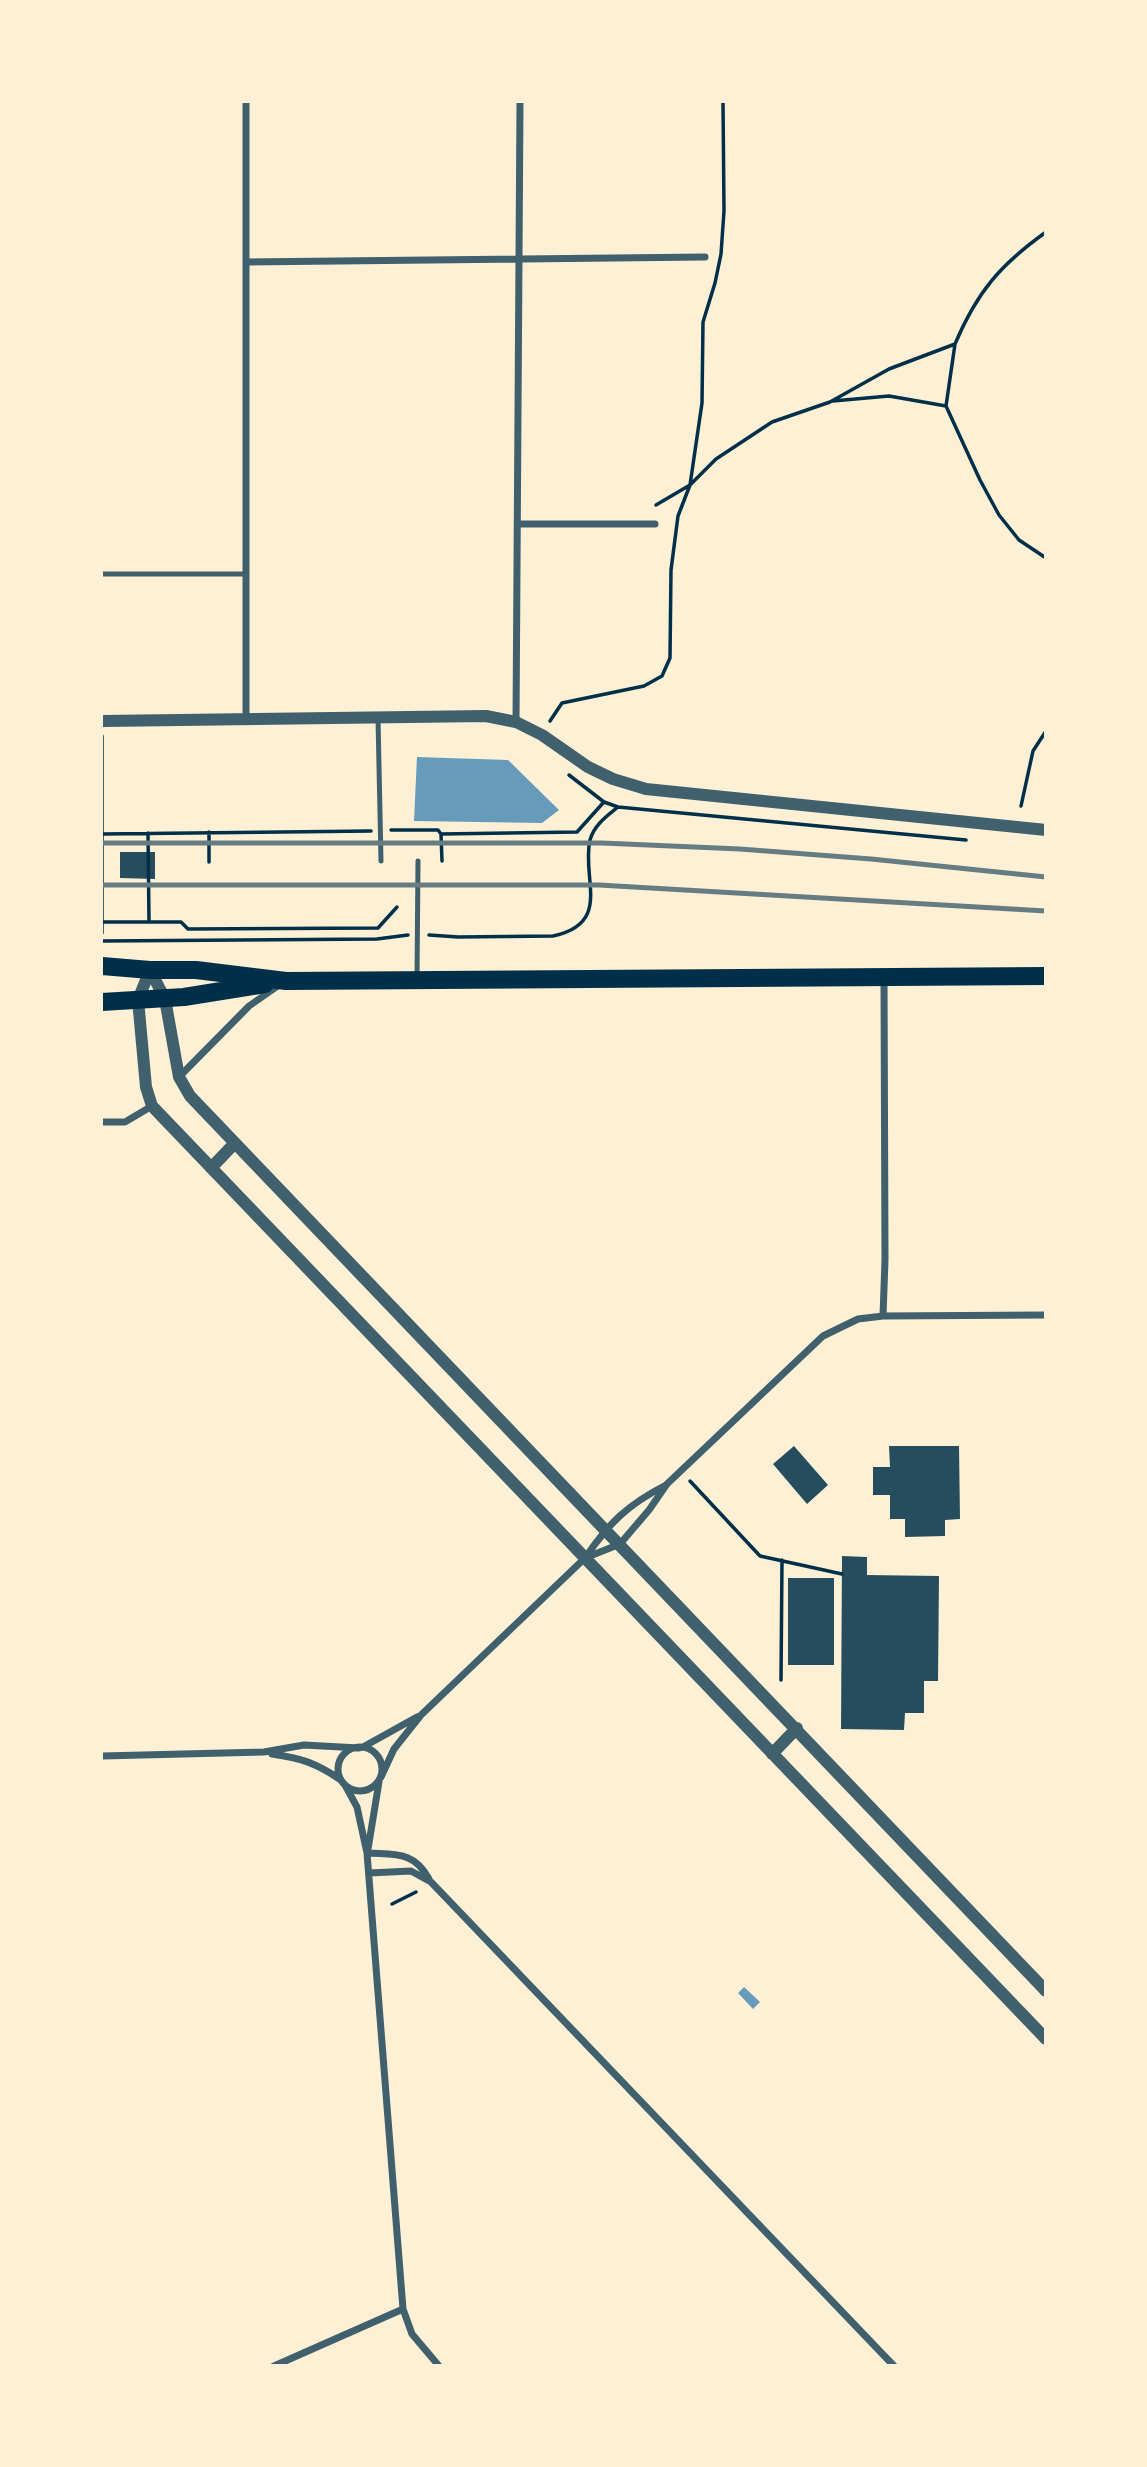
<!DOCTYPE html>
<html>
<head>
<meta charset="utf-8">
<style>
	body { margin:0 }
	#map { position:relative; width:1147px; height:2467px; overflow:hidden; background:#fdf0d5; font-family:"PT Sans Narrow",sans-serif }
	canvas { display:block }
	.frame { position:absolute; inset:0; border:103px solid #fdf0d5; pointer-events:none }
</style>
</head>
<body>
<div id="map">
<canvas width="1147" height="2467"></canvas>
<div class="frame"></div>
</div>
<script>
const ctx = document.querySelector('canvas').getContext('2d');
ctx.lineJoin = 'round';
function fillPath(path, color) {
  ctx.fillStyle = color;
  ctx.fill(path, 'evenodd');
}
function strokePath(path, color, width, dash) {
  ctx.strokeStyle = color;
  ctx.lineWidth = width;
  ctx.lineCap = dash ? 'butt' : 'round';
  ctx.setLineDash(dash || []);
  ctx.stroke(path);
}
fillPath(new Path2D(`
	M417 757 508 760 559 810 542 823 414 821Z
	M744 1987 760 2002 753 2009 738 1993Z`), '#669bbc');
fillPath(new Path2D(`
	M120 852H155V879L120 878Z
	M794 1446 828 1485 807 1504 773 1464Z
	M889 1446H959L960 1519 945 1520V1536L905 1537V1519H890V1495H873V1467H890Z
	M842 1556 867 1557V1575L939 1576 938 1681H924V1713H905L904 1730 841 1729Z
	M788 1578H834V1665H788Z`), '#264d5e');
strokePath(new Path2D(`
	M955 344 946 406 980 480 999 515 1019 540 1046 558
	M833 401 889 396 946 406
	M656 505 690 485 702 403 703 322 715 283 721 254 724 211 723 102
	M550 721 562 703 644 686 662 676 670 658 671 570 678 516 690 485 716 459 772 422 830 402 889 369 955 344C977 292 1000 265 1046 232
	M569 775 604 802 618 807 966 840
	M1021 806 1033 751 1046 731
	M391 830H438L441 834 577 832 603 803
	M148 833 149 922
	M103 834 371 831
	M441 834 442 861
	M209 862V832
	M103 922H181L188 929 378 928 397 907
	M102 933V736
	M429 935 458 937 553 936C613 923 581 878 590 840 594 825 607 816 618 807
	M102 941 377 939 408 935
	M690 1481 760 1556 842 1574
	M781 1680 782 1560
	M392 1904 416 1892`), '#003049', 3.5);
strokePath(new Path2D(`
	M102 574H245
	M378 718 381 861
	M417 978 418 861`), '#3f606c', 5);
strokePath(new Path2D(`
	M246 262 705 257
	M518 524H655
	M246 720V102
	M516 722 520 102
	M180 1076 249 1006 282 983
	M102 1122H125L152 1106
	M883 1316 1046 1315
	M585 1558 620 1544 649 1510 667 1484 823 1336 858 1319 883 1316 885 1260 884 978
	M363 1747 417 1717
	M338 1769a22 22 0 1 1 44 0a22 22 0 1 1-44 0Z
	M272 1754C301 1758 316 1763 341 1780
	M102 1756 264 1752 304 1745 359 1748
	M381 1777 394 1749 421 1715 585 1558C609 1523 627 1505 666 1485
	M345 1785 357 1807 367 1853 403 2309 412 2334 439 2366
	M368 1849 379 1782
	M367 1853C396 1855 414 1851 429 1879
	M369 1873 411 1871 431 1882 894 2366
	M274 2366 403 2309`), '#3f606c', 7);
strokePath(new Path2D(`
	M102 721 486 716 516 722 542 735 588 767 613 779 646 789 1046 830
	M150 970 138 1000 146 1087 152 1106 1046 2039
	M150 970 165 999 179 1077 190 1096 1046 1991
	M211 1168 234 1144
	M772 1754 797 1728`), '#3f606c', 12);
strokePath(new Path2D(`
	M102 966 150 970H196L286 981 1046 976
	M102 1002 184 997 265 984`), '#003049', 18);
strokePath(new Path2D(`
	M102 843H602L740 849 871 859 1046 877
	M102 885H599L1046 911`), '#657d81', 5);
</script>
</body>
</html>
